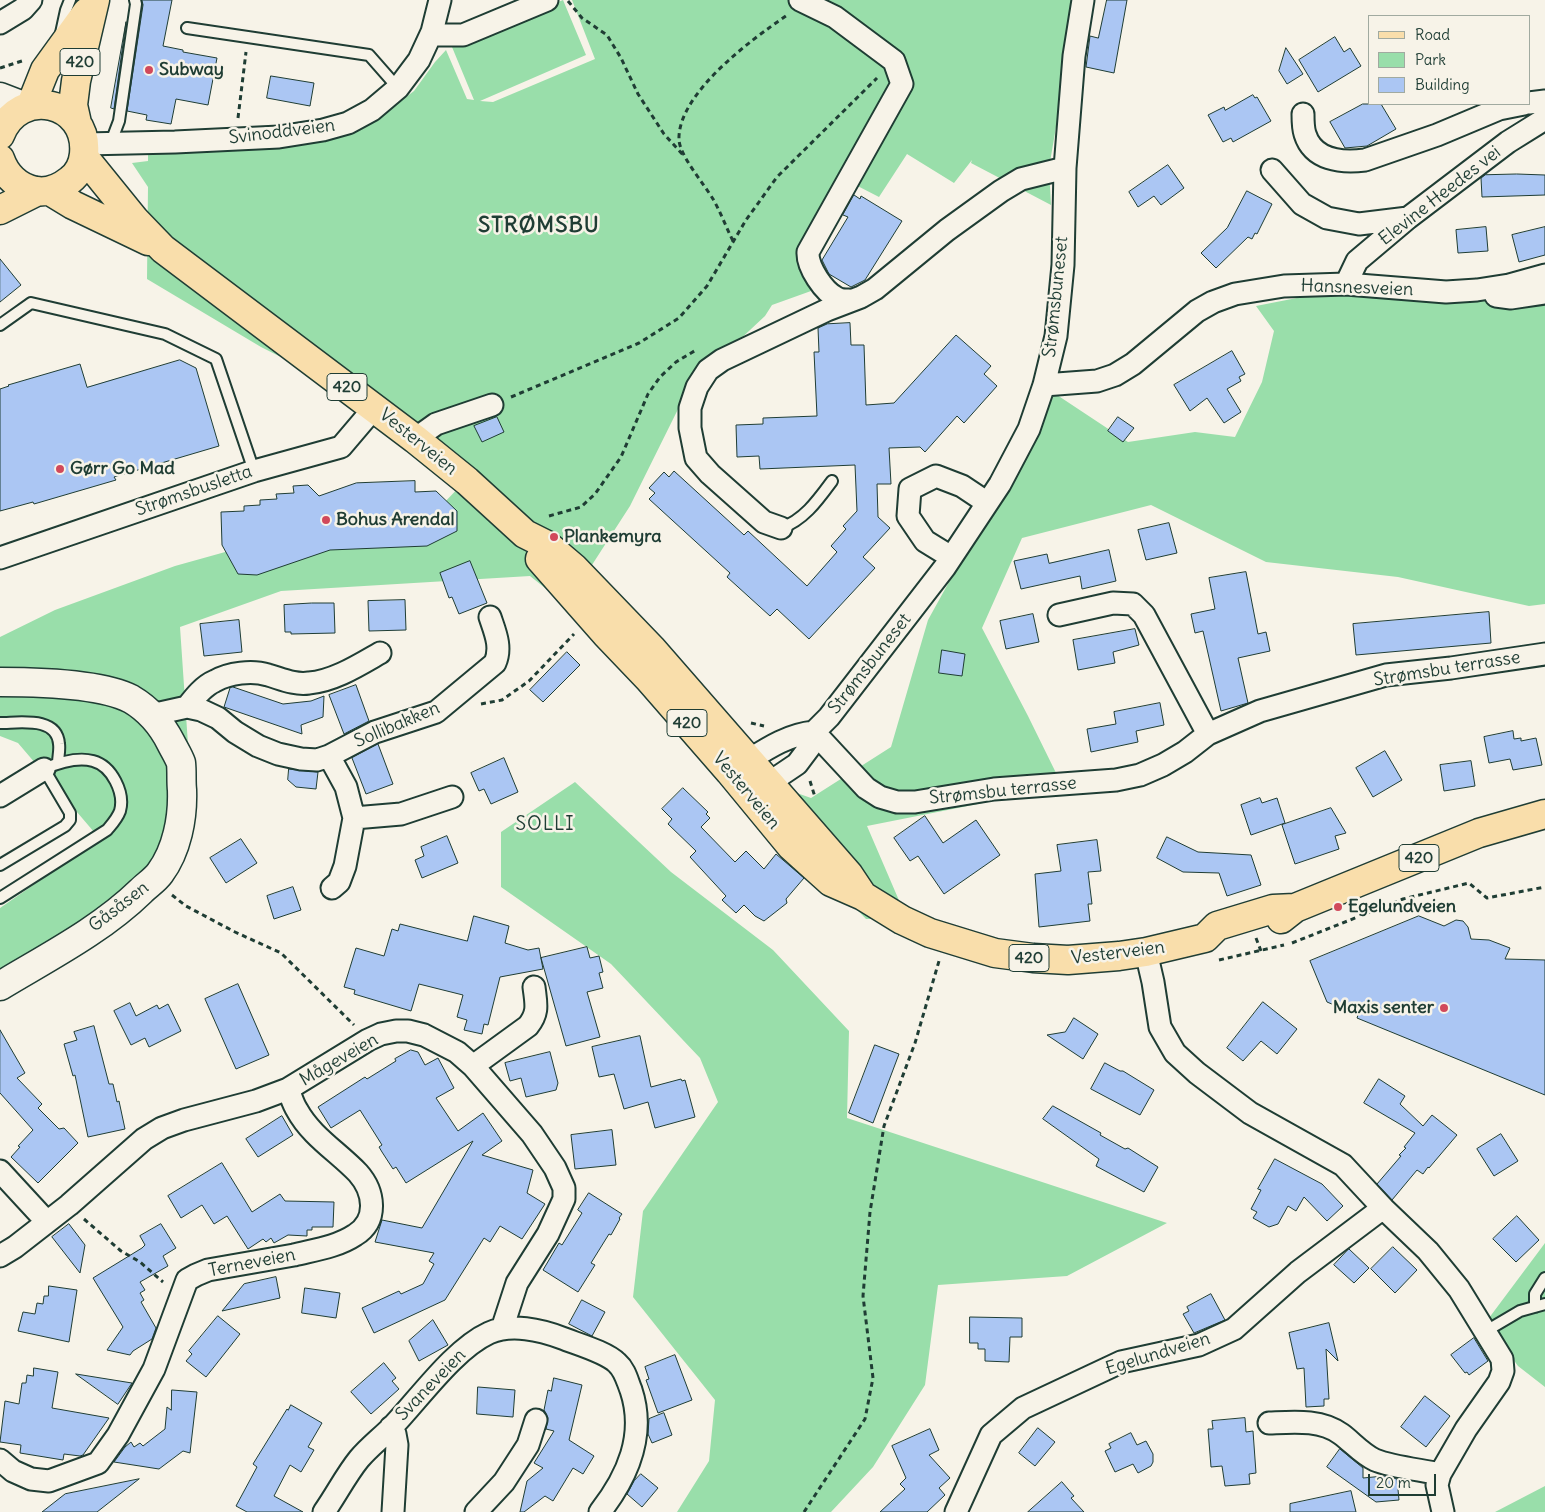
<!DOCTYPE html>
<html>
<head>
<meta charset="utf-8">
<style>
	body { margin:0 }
	#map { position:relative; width:1545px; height:1512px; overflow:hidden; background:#f7f3e8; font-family:Delius,sans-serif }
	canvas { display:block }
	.legend { position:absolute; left:1368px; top:15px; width:162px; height:90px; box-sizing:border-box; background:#f7f3e8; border:1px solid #a1aaa0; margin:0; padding:6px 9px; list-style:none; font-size:15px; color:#1f3d34 }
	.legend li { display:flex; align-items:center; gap:10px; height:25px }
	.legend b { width:25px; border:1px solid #a1aaa0 }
	.scale { position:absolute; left:1368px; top:1474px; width:68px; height:22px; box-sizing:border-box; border:2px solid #1f3d34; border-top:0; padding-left:6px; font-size:15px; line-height:18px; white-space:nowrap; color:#1f3d34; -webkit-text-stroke:4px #f7f3e8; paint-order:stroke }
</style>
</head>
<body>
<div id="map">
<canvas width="1545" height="1512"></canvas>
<ul class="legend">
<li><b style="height:6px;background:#f9deab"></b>Road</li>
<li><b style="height:14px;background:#99deaa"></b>Park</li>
<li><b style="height:14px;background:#abc6f3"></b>Building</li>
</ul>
<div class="scale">20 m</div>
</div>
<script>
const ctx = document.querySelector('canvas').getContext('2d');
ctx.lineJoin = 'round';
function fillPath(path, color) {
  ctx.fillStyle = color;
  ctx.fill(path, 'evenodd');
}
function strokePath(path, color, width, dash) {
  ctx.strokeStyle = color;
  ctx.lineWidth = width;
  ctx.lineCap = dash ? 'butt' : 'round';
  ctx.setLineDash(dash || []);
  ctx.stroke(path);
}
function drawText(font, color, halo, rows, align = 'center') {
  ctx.font = font + ' Delius,sans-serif';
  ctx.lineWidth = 5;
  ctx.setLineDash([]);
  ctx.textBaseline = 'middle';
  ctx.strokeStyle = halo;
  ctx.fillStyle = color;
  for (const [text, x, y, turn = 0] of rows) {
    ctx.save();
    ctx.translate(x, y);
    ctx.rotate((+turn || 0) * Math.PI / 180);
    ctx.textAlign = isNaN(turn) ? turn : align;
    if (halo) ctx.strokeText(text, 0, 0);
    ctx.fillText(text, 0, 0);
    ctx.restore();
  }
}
fillPath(new Path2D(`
	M563 0 586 55 480 101 493 102 595 59 572 0H1080L1070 45 1049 168 1051 205 971 163 972 160 954 183 907 154 879 197 844 179 800 264 811 291 772 305 765 316 689 387 630 506 590 568 743 774 811 798 891 747 928 620 992 504 1051 391 1128 442 1195 432 1235 437 1262 382 1274 331 1256 306 1368 284 1499 279 1545 267V604L1529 606 1398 577 1266 562 1151 505 1022 538 982 628 1028 716 1058 777 998 800 867 826 907 919H866L686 730 599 631 530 576 281 591 180 627 189 759 172 867 100 941 0 1000V908L100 839 18 743 0 736V637L55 610 175 566 304 530 442 505 464 482 380 407 261 347 147 279 148 187 132 163 148 161V147L228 148 353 109 365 103 406 97 414 91 435 62 446 50 467 99 474 100 452 47Z
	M575 782 671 872 773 950 849 1031 847 1118 1167 1223 1067 1276 938 1285 925 1385 873 1467 831 1512H677L709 1461 715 1400 633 1297 643 1211 718 1102 700 1058 611 964 501 887V832Z
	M1545 1243V1387L1518 1366 1486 1322Z
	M1545 1486V1512H1495Z`), '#99deaa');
const building = new Path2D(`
	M142 0H172L163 46 183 50V52L217 58 208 105 176 99 171 124 146 120 147 115 127 111 143 5Z
	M1107 0H1127L1114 73 1086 67 1090 36 1098 38Z
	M126 22 114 109 111 108Z
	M1335 37 1344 52 1350 48 1361 66 1318 92 1299 60Z
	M1286 48 1303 74 1287 84 1279 71Z
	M271 76 314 83 310 106 267 98Z
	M1253 95 1255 98 1257 97 1271 121 1233 142 1231 138 1223 142 1208 115 1224 107 1225 110Z
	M1363 104H1381L1396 129 1367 146 1345 148 1330 122Z
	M1168 165 1184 188 1161 205 1154 196 1138 207 1129 192Z
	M1517 174 1545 175V195L1482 197 1481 178 1485 175Z
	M1247 191 1272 204 1257 234 1255 233 1252 239 1248 237 1216 268 1201 253 1227 228Z
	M854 195 860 199 861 196 902 221 865 280 851 287 829 274 822 260 848 217 843 215Z
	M1486 227 1488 251 1458 253 1456 230Z
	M1545 227V255L1519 262 1512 235Z
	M0 259 21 285 0 302Z
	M850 323 851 345H864L866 405 894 403 956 335 991 366 984 374 997 386 964 423 957 416 925 452 920 447 889 448 891 484H877L878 517 890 528 863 557 875 568 809 639 777 609 770 616 727 577 730 573 649 499 655 493 649 488 664 472 669 477 674 471 744 535 748 531 807 586 837 552 831 546 846 529 843 526 857 511 855 465 760 469 759 456 737 457 736 425 763 424V418L817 416 814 352H819L818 328 827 324Z
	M1232 351 1245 374 1239 377 1241 381 1227 389 1241 412 1224 423 1207 398 1190 411 1174 385Z
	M180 360 196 368 219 446 114 477 116 480 34 504 33 502 0 511V389L9 386 8 385 80 364 87 387Z
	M497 417 504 432 482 442 474 426Z
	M1118 417 1134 428 1123 442 1108 431Z
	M415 481V492L436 491 457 511V531L427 546 330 550 257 575 238 574 222 545 221 512 244 511V506L260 505V500L277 499 276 494 294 493 293 486 308 485 319 496 356 483Z
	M1169 523 1177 553 1146 560 1138 530Z
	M1109 550 1116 581 1082 589 1080 576 1021 589 1014 561 1047 554 1049 563Z
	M470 561 487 603 459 614 452 597 449 598 440 573Z
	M1246 572 1258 634 1266 632 1270 651 1238 658 1248 703 1221 711 1203 631 1195 633 1191 614 1215 609 1209 578Z
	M405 600 406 630 369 631 368 601Z
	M312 603H334L335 633 291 634V632H285L284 605Z
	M1489 612 1491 643 1356 655 1353 624Z
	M1033 614 1039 642 1006 649 1000 621Z
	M239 620 242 652 204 656 200 624Z
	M1135 629 1139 645 1113 652 1115 663 1078 670 1073 640Z
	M942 650 965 654 962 676 939 673Z
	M567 652 580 665 543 702 530 690Z
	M356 685 369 721 344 734 329 695Z
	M233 687 283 704 311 701 324 696 323 717 301 725 302 734 224 707 230 688Z
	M1160 703 1164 725 1136 731 1138 742 1091 752 1087 729 1116 724 1114 712Z
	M1513 731 1514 739 1521 738V741L1536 738 1542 765 1513 770 1510 759 1489 763 1484 737Z
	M378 744 393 784 366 794 352 758Z
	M1385 751 1402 780 1373 797 1356 768Z
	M504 758 518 792 491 804 484 789 479 791 471 773Z
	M1471 761 1475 786 1444 791 1440 765Z
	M289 769 318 772 316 789 296 787 288 780Z
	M683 788 708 812 706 814 710 818 701 827 735 862 746 851 764 869 776 854 804 878 786 899 787 903 764 921 755 916 744 905 736 913 722 900 726 896 690 857 696 851 668 824 672 819 662 809Z
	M1260 798 1262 803 1277 798 1285 823 1251 835 1241 805Z
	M1331 808 1346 833 1335 836 1339 849 1295 864 1282 825Z
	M925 816 943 843 976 820 1000 855 944 894 918 856 910 861 894 838Z
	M447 836 458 863 422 878 415 860 424 856 421 847Z
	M1167 837 1198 852 1251 855 1261 885 1227 896 1219 873 1183 872 1157 858Z
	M241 839 257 863 226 883 210 858Z
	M1097 840 1101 871 1088 872 1092 904H1088L1090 921 1039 927 1035 874 1061 871 1057 845Z
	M293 887 301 910 274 919 267 896Z
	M474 916 509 926 505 943 528 950 539 948 543 969 500 977 488 1025 484 1024 482 1034 464 1030 467 1020 457 1017 463 995 419 984 411 1011 354 994 355 990 344 987 356 948 384 956 392 929 398 931 400 924 467 941Z
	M1419 916 1444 926 1456 920 1463 921 1468 927 1471 939 1489 940 1510 948 1505 959 1545 960V1095L1357 1018 1358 1015 1327 1002 1310 961Z
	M587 947 590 958 599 956 603 972 599 973 603 988 587 992 600 1037 566 1046 541 958Z
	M238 984 269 1055 236 1069 205 999Z
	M1263 1002 1297 1029 1277 1054 1261 1041 1243 1061 1227 1048Z
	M130 1003 136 1016 157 1005 159 1009 168 1004 181 1031 149 1047 145 1038 131 1045 114 1011Z
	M1074 1018 1098 1034 1083 1059 1047 1035 1065 1032Z
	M94 1026 109 1084H113L117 1102 119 1101 125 1129 88 1137 75 1075 73 1076 64 1044 77 1040 74 1032Z
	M0 1030 25 1073 17 1078 42 1104 38 1108 59 1129 64 1128 78 1143 38 1183 11 1157 20 1147 18 1146 33 1130 0 1093Z
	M640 1036 651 1087 681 1079 682 1081 685 1080 695 1117 655 1128 648 1102 624 1109 614 1074 599 1077 592 1047Z
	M875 1045 899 1054 873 1123 849 1113Z
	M411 1050 418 1052 425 1065 438 1058 454 1088 436 1098 458 1131 483 1113 502 1141 482 1155 533 1170 527 1193 545 1204 522 1239 500 1226 490 1242 484 1238 445 1300 374 1333 362 1308 399 1291 401 1294 423 1284 434 1264 429 1261 434 1253 375 1242 382 1220 422 1228 473 1141 406 1183 396 1167 393 1169 382 1152 379 1147 382 1145 360 1110 331 1128 318 1107 365 1077 367 1079 396 1061 395 1059Z
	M550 1052 558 1083 556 1090 526 1097 521 1078 510 1081 505 1063Z
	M1105 1063 1120 1071H1123L1154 1090 1140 1115 1091 1089Z
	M1379 1079 1405 1096 1400 1104 1423 1126 1432 1115 1457 1135 1429 1168 1428 1167 1423 1174 1417 1170 1392 1200 1377 1184 1401 1156 1399 1155 1406 1148 1404 1147 1415 1133 1364 1103Z
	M1053 1106 1101 1133 1100 1135 1125 1149 1128 1148 1158 1167 1144 1192 1096 1166 1099 1159 1043 1119Z
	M282 1116 293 1135 258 1157 246 1139Z
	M612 1130 616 1165 575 1169 571 1135Z
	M1501 1134 1518 1161 1494 1176 1477 1149Z
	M1275 1159 1322 1184 1343 1206 1327 1221 1304 1197 1296 1211 1288 1206 1278 1224 1269 1227 1253 1218 1257 1212 1251 1209 1261 1190 1258 1189Z
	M222 1163 252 1212 280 1194 285 1201 334 1202 333 1227H312V1230H307V1236L288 1235 274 1243 271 1238 266 1242 263 1239 248 1249 227 1216 214 1224 202 1205 181 1218 168 1196Z
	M589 1193 622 1214 619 1218 620 1219 611 1235 609 1234 591 1263 595 1265 578 1292 543 1270 559 1243 562 1245 582 1213 578 1210Z
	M1517 1216 1539 1240 1516 1262 1493 1239Z
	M69 1224 85 1245 80 1273 52 1237Z
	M161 1224 176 1248 163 1256 168 1266 140 1282 145 1290 140 1293 144 1300 141 1302 156 1328 152 1339 133 1351 130 1355 107 1350 123 1327 93 1278 142 1248 145 1245 140 1236Z
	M1393 1247 1417 1270 1395 1293 1371 1269Z
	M1349 1249 1369 1268 1354 1283 1334 1265Z
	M276 1277 280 1298 222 1311 244 1284Z
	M49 1286 77 1290 69 1342 18 1331 23 1312 35 1314 37 1303 43 1304 44 1296H48Z
	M305 1288 340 1293 336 1318 302 1313Z
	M1211 1294 1225 1320 1194 1333 1183 1314 1189 1311 1187 1307Z
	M582 1300 605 1312 592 1336 569 1324Z
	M218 1316 240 1334 206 1377 186 1361 192 1354 189 1351Z
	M970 1317 1022 1318V1337H1010L1009 1362 985 1361V1349H978V1343H970Z
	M433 1320 448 1345 419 1361 409 1341Z
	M1329 1323 1338 1361 1326 1349 1329 1399H1324V1406L1306 1407 1304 1368 1297 1369 1289 1333Z
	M1474 1338 1488 1361 1469 1375 1467 1372 1465 1373 1451 1355Z
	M675 1355 692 1400 658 1413 646 1380 649 1379 645 1367Z
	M384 1363 396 1378 392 1381 399 1389 371 1414 351 1392Z
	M34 1368 58 1372 52 1408 109 1418 83 1455 80 1456 64 1454 63 1460 20 1453 21 1445 0 1442 5 1401 19 1404 22 1383H26L27 1375 33 1376Z
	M76 1374 132 1383 118 1404Z
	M554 1378 582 1385 569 1440 594 1456 583 1474 573 1468 553 1501 545 1496 524 1512H520L527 1481 543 1468 534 1463 554 1431 546 1429 548 1418 544 1410 548 1390 551 1391Z
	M478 1387 515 1390 513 1417 477 1414Z
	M172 1390 197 1392 190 1453 183 1451 159 1469 114 1462 125 1447 131 1442 134 1447 140 1443 143 1446 165 1429 167 1407 171 1410Z
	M1425 1396 1450 1416 1426 1447 1401 1427Z
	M291 1405 322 1423 308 1447 314 1450 301 1472 290 1465 274 1496 303 1512H247L236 1506 257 1467 253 1464 287 1409 288 1410Z
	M664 1413 672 1435 652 1443 648 1434 649 1419Z
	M1245 1418 1246 1432 1253 1431 1256 1473 1249 1474 1250 1484 1225 1486 1222 1466 1211 1467 1208 1429H1213L1212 1421Z
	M1038 1428 1055 1442 1035 1466 1019 1453Z
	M930 1429 939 1450 929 1455 950 1478 939 1488 945 1495 927 1512H880L905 1489 900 1484 906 1478 892 1446Z
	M1131 1433 1137 1445 1146 1441 1153 1454V1462L1151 1466 1138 1473 1133 1464 1115 1472 1105 1451 1111 1448 1109 1444Z
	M1340 1449 1363 1468V1478L1384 1476 1397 1479 1399 1500 1376 1502 1327 1467Z
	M641 1474 658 1488 642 1507 627 1494 634 1481Z
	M139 1479 97 1512H42L65 1494Z
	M1062 1482 1074 1496 1071 1498 1084 1512H1028Z
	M1351 1491 1356 1512H1290V1504Z`);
fillPath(building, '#abc6f3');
strokePath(building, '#1f3d34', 1);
const lane = new Path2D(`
	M187 28 369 55 398 88
	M61 33 66 10 70 0
	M111 142 119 121 136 4 135 0
	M0 325 31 303 165 334 216 359 254 471
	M781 528C804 520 818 500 832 481
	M0 723C19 723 57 716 59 744 60 750 58 757 58 763
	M0 865 65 826 70 820V813L44 769C58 763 78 757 93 761 112 766 125 793 120 811 117 819 112 824 107 830L0 898
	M1535 1307V1294L1545 1278
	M1486 1331 1520 1311 1545 1304`);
const street = new Path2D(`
	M800 0 835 17 894 61 902 84 808 252C807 267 824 292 837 298 840 300 845 300 849 300
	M0 23 23 9 31 0
	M432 32 439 35H463L547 0
	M1529 103 1545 101
	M1303 114C1303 120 1303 128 1305 134 1313 160 1341 163 1365 160L1437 135 1499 109 1524 104
	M85 144 175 142 279 137 323 130 348 123 372 110 398 88 419 60 432 32 440 0
	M1272 170 1302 204 1327 218 1359 224 1408 218
	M1346 284 1357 261 1408 218 1508 142 1545 119
	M1496 296 1511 298 1545 293
	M1044 385 1097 381 1115 375 1133 364 1197 311 1213 302 1235 294 1284 286 1346 284 1446 292 1477 290 1509 285 1545 275
	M415 439 436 424 492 405
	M781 528 764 522 710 474 696 458 690 428V408L697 387 708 370 722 360 827 310 861 297 875 289 947 230 1001 191 1021 179 1065 168
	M951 557 925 541 908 516 910 489 936 476 962 486 986 502
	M0 558 254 471 341 447 375 407
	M1059 615 1113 603 1133 604 1144 615 1208 734
	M187 707C194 698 203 686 215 681 229 673 252 670 268 675 282 679 294 685 309 683 334 681 359 665 380 653
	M153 717 160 713 187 707 201 710 218 718 235 732 258 746 278 754 301 759 317 760 329 756 375 732 436 712 495 663C502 647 495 632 490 617
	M814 732 866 788 880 797 897 802H915L994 789 1116 780 1140 775 1163 765 1185 752 1208 734 1260 711 1386 675 1451 668 1545 654
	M329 756 346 787 354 818 345 866 339 882 332 888
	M736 768C761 753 784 735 814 732
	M757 791 797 764 809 748 814 732 829 717 945 567 1000 484 1029 429 1044 385 1056 336 1063 265 1065 168 1074 56 1083 0
	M0 796 44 769
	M354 818 401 814 452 797
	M473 1066 528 1026C539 1012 536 1004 534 987
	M0 1171 47 1222
	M1383 1208 1428 1251 1459 1289 1502 1359 1503 1371 1499 1382 1466 1429 1440 1474 1437 1485 1443 1512
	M0 1256 15 1247 69 1205 144 1139 162 1128 184 1120 256 1101 288 1089 368 1040 381 1034 396 1031H408L424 1035 457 1052 473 1066 532 1134 555 1168 564 1188V1199L548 1234 517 1283 503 1326V1329
	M1269 1423C1293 1422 1321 1419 1341 1434 1352 1442 1362 1454 1375 1460 1392 1467 1422 1470 1440 1474
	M391 1427 395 1434 397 1445 393 1512
	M0 1460 13 1471 31 1479 49 1481 98 1463 118 1435 154 1369 187 1280 196 1275 208 1270C237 1265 265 1260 294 1255 314 1250 337 1247 355 1235 379 1220 374 1191 358 1173 338 1152 311 1136 297 1110 293 1104 291 1096 288 1089
	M324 1512C336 1495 346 1475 359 1459 369 1447 381 1438 392 1427 419 1399 454 1349 489 1333 511 1323 541 1330 562 1338 577 1344 606 1352 617 1363 625 1370 627 1380 631 1390 646 1435 628 1476 600 1512
	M476 1512 504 1482 528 1445 536 1420
	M956 1512 991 1435 1023 1408 1121 1362 1199 1345 1234 1329 1298 1272 1383 1208 1343 1165 1250 1113 1197 1073 1175 1053 1160 1027 1153 982 1146 952`);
const secondary = new Path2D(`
	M0 97 26 107
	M0 682C35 682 100 683 131 699 148 709 162 725 171 743 174 749 179 757 181 763 182 772 181 781 182 790 183 818 177 850 160 873 155 880 147 885 141 891 101 930 48 957 0 986`);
const primary = new Path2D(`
	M31 105 45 70 87 12
	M77 123 73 105 76 81 95 0
	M0 135C19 85 89 101 84 154 83 164 78 174 70 180 60 188 47 193 35 191 17 187 6 176 0 159
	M84 157 135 220 163 249 415 439 467 481 525 534 547 545 574 568 652 649 849 875 863 896
	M50 191 73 205 148 241
	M0 210 38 191
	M540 559 606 634 649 679 730 772 791 846 831 882 863 896 902 920 930 933 995 953 1033 958 1068 960 1119 956 1146 952 1205 938 1217 926 1273 909 1295 908
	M1281 919 1295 908 1479 833 1545 814`);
strokePath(lane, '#1f3d34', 14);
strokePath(street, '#1f3d34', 25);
strokePath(secondary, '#1f3d34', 31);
strokePath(primary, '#1f3d34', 31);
strokePath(new Path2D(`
	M568 1 582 18 607 35 621 58 638 94 664 134 684 156
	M0 68 22 61
	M238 118 246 52
	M733 241C726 227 721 213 713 199 704 184 680 156 679 140 677 94 752 39 786 16
	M511 397 639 343 679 318 707 286 746 220 777 177 877 78
	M549 516 581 507 595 494 621 457 648 394 660 377 676 362 696 350
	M481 704 502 700 529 681 574 634
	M751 723 764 726
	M810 781 815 797
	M172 895 186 906 235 932 281 953 354 1025
	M1256 938 1261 951
	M1292 943 1403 899 1469 883 1487 898 1545 887
	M1219 960 1284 945
	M84 1219 121 1251 140 1262 163 1282
	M804 1512 865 1419 873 1378 863 1296 870 1212 884 1126 915 1043 939 961`), '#1f3d34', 3, [5, 4]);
strokePath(lane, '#f7f3e8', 10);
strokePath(street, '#f7f3e8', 21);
strokePath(secondary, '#f7f3e8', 28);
strokePath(primary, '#f9deab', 28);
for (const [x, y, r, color] of [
	[149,70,5,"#d1495b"],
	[60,469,5,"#d1495b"],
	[326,520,5,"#d1495b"],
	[554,537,5,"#d1495b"],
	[1338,907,5,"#d1495b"],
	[1444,1008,5,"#d1495b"]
]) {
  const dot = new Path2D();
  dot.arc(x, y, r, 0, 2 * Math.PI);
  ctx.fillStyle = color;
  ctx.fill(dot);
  strokePath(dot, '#f7f3e8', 2);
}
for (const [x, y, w] of [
	[80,62,40],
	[347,387,40],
	[687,723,40],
	[1419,858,40],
	[1029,958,40]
]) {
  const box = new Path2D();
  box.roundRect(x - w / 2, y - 13.5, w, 27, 4);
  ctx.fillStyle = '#f7f3e8';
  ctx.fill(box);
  strokePath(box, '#1f3d34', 1);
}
drawText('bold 16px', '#1f3d34', null, [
	["420",80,62],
	["420",347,387],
	["420",687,723],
	["420",1419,858],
	["420",1029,958]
]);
drawText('bold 18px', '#1f3d34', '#f7f3e8', [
	["Subway",159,70],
	["Gørr Go Mad",70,469],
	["Bohus Arendal",336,520],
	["Plankemyra",564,537],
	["Egelundveien",1348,907],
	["Maxis senter",1434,1008,"right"]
], 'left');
drawText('18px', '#1f3d34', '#f7f3e8', [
	["Svinoddveien",282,132,-7],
	["Elevine Heedes vei",1440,196,-38],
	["Hansnesveien",1357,288,2],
	["Strømsbuneset",1056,297,-84],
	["Vesterveien",418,442,39],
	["Strømsbusletta",194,491,-19],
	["Strømsbuneset",870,664,-52],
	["Strømsbu terrasse",1447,669,-9],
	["Sollibakken",397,725,-23],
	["Vesterveien",746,791,50],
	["Strømsbu terrasse",1003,791,-6],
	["Gåsåsen",119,907,-38],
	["Vesterveien",1118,953,-7],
	["Mågeveien",339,1060,-30],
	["Terneveien",252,1263,-11],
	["Egelundveien",1158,1354,-17],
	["Svaneveien",431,1385,-46]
]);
ctx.letterSpacing = '1px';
drawText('19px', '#1f3d34', '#f7f3e8', [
	["SOLLI",545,825]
]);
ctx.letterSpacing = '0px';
ctx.letterSpacing = '1px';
drawText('bold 22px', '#1f3d34', '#f7f3e8', [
	["STRØMSBU",539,226]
]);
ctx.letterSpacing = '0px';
</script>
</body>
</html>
